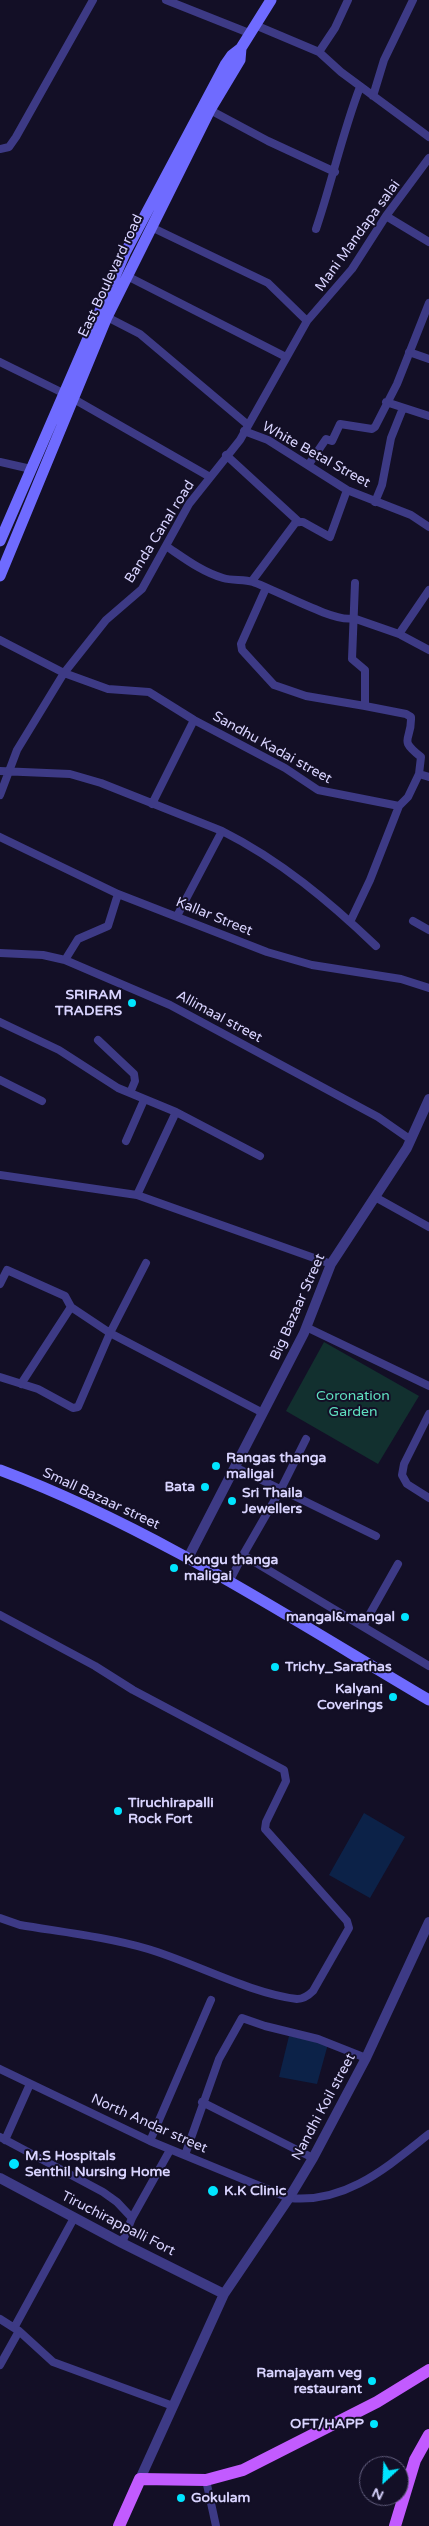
<!DOCTYPE html>
<html>
<head>
<meta charset="utf-8">
<style>
	body { margin:0 }
	#map { position:relative; width:429px; height:2526px; overflow:hidden; background:#130f26; font-family:"Varela Round",sans-serif }
	canvas { display:block }
	.north { position:absolute; left:359px; top:2456px; width:50px; height:50px; box-sizing:border-box; background:#130f26; border:1px solid #625e7d; border-radius:50%; rotate:205deg; font-size:14px; font-weight:700; line-height:20px; text-align:center; color:#d9d4ff }
	.north::after { content:''; display:block; margin:auto; width:18px; height:22px; background:#00e5ff; clip-path:polygon(50% 0,100% 100%,50% 72%,0 100%) }
</style>
</head>
<body>
<div id="map">
<canvas width="429" height="2526"></canvas>
<div class="north">N</div>
</div>
<script>
const ctx = document.querySelector('canvas').getContext('2d');
ctx.lineJoin = 'round';
function fillPath(path, color) {
  ctx.fillStyle = color;
  ctx.fill(path, 'evenodd');
}
function strokePath(path, color, width, dash) {
  ctx.strokeStyle = color;
  ctx.lineWidth = width;
  ctx.lineCap = dash ? 'butt' : 'round';
  ctx.setLineDash(dash || []);
  ctx.stroke(path);
}
function drawText(font, color, halo, rows, align = 'center') {
  ctx.font = font + ' "Varela Round",sans-serif';
  ctx.lineWidth = 4;
  ctx.setLineDash([]);
  ctx.textBaseline = 'middle';
  ctx.strokeStyle = halo;
  ctx.fillStyle = color;
  for (const [text, x, y, turn = 0] of rows) {
    ctx.save();
    ctx.translate(x, y);
    ctx.rotate((+turn || 0) * Math.PI / 180);
    ctx.textAlign = isNaN(turn) ? turn : align;
    if (halo) ctx.strokeText(text, 0, 0);
    ctx.fillText(text, 0, 0);
    ctx.restore();
  }
}
fillPath(new Path2D(`
	M324 1342 419 1396 378 1464 286 1411Z`), '#12302f');
fillPath(new Path2D(`
	M364 1813 405 1837 370 1898 329 1875Z
	M289 2036 328 2044 317 2084 279 2077Z`), '#0c2248');
strokePath(new Path2D(`
	M166 0 249 33
	M255 25 319 52 341 72 429 137
	M319 52 335 28 348 0
	M373 96 384 60 413 0
	M210 110 268 141 335 172
	M0 149 9 147 16 137 93 0
	M386 216 429 242
	M151 227 268 283 307 321
	M316 229C332 182 342 134 360 87
	M127 276 286 357
	M107 317 140 334 248 425
	M409 352 429 359
	M0 362 63 393
	M72 398 210 477
	M386 402 429 416
	M244 431 268 440 347 490 411 515 429 527
	M226 455 299 522
	M0 462 31 469
	M309 464 326 439 332 441 340 424 372 429 375 427 397 384 429 303
	M375 502 382 485 391 438 403 408
	M166 546C184 558 202 572 223 578 233 581 244 579 253 582 274 589 337 624 353 618L399 634 429 650
	M252 581 296 522H303L330 537 347 490
	M355 583 352 659 365 670V706L406 714 411 717C412 742 397 738 421 757L419 774
	M266 588 241 644 242 650 252 661 274 685 306 696 365 706
	M399 634 429 590
	M0 640 64 673 108 689 149 692 194 720 285 768 318 790 399 806 408 797 419 774 429 777
	M0 771 70 774 101 783 222 831 177 916
	M0 795 17 750 64 673 106 620 142 589 189 504 240 440 307 321 352 269 386 216 429 158
	M152 804 194 720
	M222 831C280 860 330 902 376 946
	M0 837 118 894 267 952 312 965 401 979 429 988
	M413 921 429 930
	M350 922 370 880 399 806
	M0 953 43 955 65 960 170 1005 378 1117 411 1140
	M65 960 78 939 108 926 118 894
	M0 1022 59 1050 118 1088 176 1112 260 1156
	M98 1040 134 1074 135 1081 130 1093
	M0 1080 42 1101
	M126 1141 144 1100
	M0 1175 137 1195 331 1264
	M137 1195 176 1112
	M375 1197 429 1227
	M0 1284 7 1270 65 1296 71 1307
	M306 1327 429 1386
	M0 1377 38 1389 73 1408 78 1407 110 1333 146 1263
	M21 1384 71 1307 110 1333 263 1413
	M429 1414 404 1464 402 1475 407 1484 429 1498
	M235 1467 376 1536
	M243 1555 281 1489 306 1439
	M229 1582 243 1555 429 1666
	M0 1615 95 1666 133 1690 284 1770 286 1781 266 1822 265 1829 347 1921 349 1928 313 1991C309 1995 303 1999 297 1999 249 1993 195 1963 148 1949 107 1937 62 1932 20 1925L0 1918
	M363 1626 398 1564
	M0 2069 150 2141 289 2198C346 2204 387 2167 429 2134
	M202 2102 313 2158
	M0 2137 103 2192 117 2202 132 2218
	M5 2140 30 2084
	M150 2141 211 2000
	M185 2155 219 2059 242 2018 265 2026 318 2039 366 2058
	M122 2243 132 2218 170 2150
	M0 2319 19 2331 53 2362 173 2406
	M14 2328 74 2218
	M0 2365 19 2331
	M206 2480 216 2526`), '#3d3a85', 8);
strokePath(new Path2D(`
	M188 1558 304 1333 331 1264 407 1148 429 1099
	M0 2178 122 2243 224 2294
	M140 2479 224 2294 289 2198 313 2158 366 2058 429 1922`), '#3d3a85', 10);
strokePath(new Path2D(`
	M0 541 125 253 225 65 232 55 241 48
	M0 576 107 317 210 110 240 60 241 48 271 0
	M0 1470C152 1527 290 1618 429 1700`), '#6f6bff', 11);
strokePath(new Path2D(`
	M119 2526 140 2479 206 2480 243 2470 377 2402 429 2370
	M395 2526 415 2460 429 2435`), '#c25bff', 12);
for (const [x, y, r, color] of [
	[132,1003,5,"#00e5ff"],
	[216,1466,5,"#00e5ff"],
	[205,1487,5,"#00e5ff"],
	[232,1501,5,"#00e5ff"],
	[174,1568,5,"#00e5ff"],
	[405,1617,5,"#00e5ff"],
	[275,1667,5,"#00e5ff"],
	[393,1697,5,"#00e5ff"],
	[118,1811,5,"#00e5ff"],
	[14,2164,6,"#00e5ff"],
	[213,2191,6,"#00e5ff"],
	[372,2381,5,"#00e5ff"],
	[374,2424,5,"#00e5ff"],
	[181,2498,5,"#00e5ff"]
]) {
  const dot = new Path2D();
  dot.arc(x, y, r, 0, 2 * Math.PI);
  ctx.fillStyle = color;
  ctx.fill(dot);
  strokePath(dot, '#130f26', 2);
}
drawText('14px', '#d9d4ff', '#130f26', [
	["Mani Mandapa salai",358,236,-54],
	["East Boulevard road",111,276,-65],
	["White Betal Street",316,455,29],
	["Banda Canal road",160,532,-58],
	["Sandhu Kadai street",272,748,29],
	["Kallar Street",214,917,22],
	["Allimaal street",219,1017,28],
	["Big Bazaar Street",298,1307,-66],
	["Small Bazaar street",101,1499,25],
	["Nandhi Koil street",324,2107,-62],
	["North Andar street",149,2124,24],
	["Tiruchirappalli Fort",118,2224,27]
]);
drawText('bold 14px', '#d9d4ff', '#130f26', [
	["SRIRAM",122,995,"right"],
	["TRADERS",122,1011,"right"],
	["Rangas thanga",226,1458],
	["maligai",226,1474],
	["Bata",195,1487,"right"],
	["Sri Thaila",242,1493],
	["Jewellers",242,1509],
	["Kongu thanga",184,1560],
	["maligai",184,1576],
	["mangal&mangal",395,1617,"right"],
	["Trichy_Sarathas",285,1667],
	["Kalyani",383,1689,"right"],
	["Coverings",383,1705,"right"],
	["Tiruchirapalli",128,1803],
	["Rock Fort",128,1819],
	["M.S Hospitals",25,2156],
	["Senthil Nursing Home",25,2172],
	["K.K Clinic",224,2191],
	["Ramajayam veg",362,2373,"right"],
	["restaurant",362,2389,"right"],
	["OFT/HAPP",364,2424,"right"],
	["Gokulam",191,2498]
], 'left');
drawText('14px', '#5fe0c0', '#130f26', [
	["Coronation",353,1396],
	["Garden",353,1412]
]);
</script>
</body>
</html>
